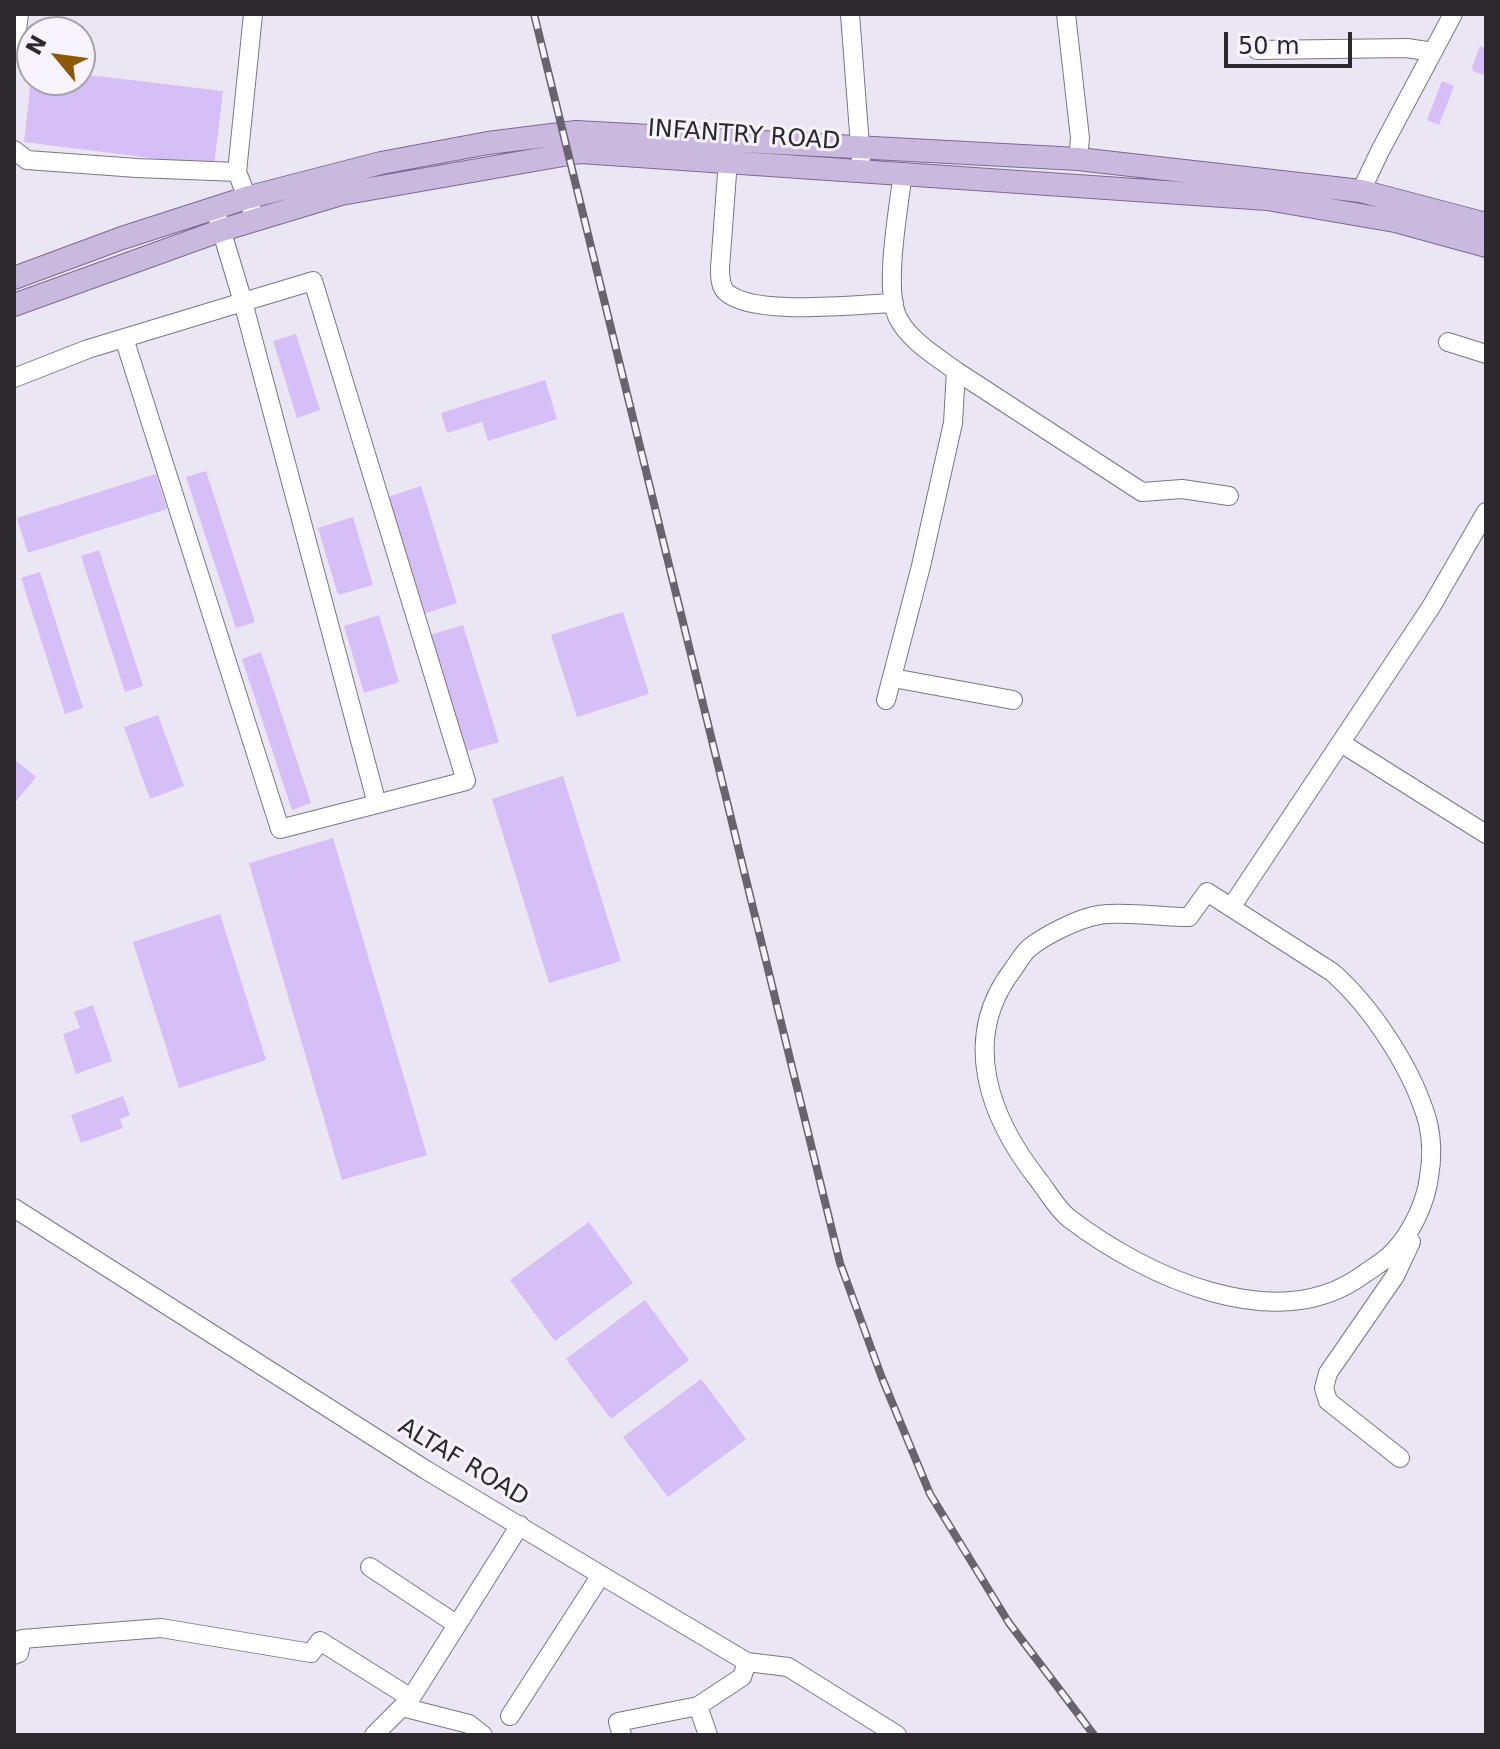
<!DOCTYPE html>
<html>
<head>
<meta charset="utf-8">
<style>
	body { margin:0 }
	#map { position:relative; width:1500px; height:1749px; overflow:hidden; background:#ebe6f4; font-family:"DejaVu Sans",sans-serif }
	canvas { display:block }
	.frame { position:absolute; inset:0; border:16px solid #2b282e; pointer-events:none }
	.north { position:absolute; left:16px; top:16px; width:80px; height:80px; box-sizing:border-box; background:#f8f4ff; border:2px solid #a6a2ab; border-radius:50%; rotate:299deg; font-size:22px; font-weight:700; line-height:32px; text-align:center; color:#2b282e }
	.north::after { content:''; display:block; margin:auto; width:28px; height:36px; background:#8c5905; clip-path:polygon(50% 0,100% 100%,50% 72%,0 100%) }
	.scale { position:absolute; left:1224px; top:32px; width:128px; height:36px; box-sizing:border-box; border:4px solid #2b282e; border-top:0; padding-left:10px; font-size:24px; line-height:28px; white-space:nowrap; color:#2b282e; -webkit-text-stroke:6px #f8f4ff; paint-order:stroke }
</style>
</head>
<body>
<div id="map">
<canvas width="1500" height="1749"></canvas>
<div class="frame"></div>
<div class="north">N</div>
<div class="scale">50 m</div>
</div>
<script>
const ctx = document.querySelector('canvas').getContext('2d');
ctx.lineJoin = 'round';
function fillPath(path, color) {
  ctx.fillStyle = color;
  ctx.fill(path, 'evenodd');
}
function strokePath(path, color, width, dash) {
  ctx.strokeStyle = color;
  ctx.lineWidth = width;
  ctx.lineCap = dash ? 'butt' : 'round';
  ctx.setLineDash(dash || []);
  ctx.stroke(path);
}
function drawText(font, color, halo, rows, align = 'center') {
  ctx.font = font + ' "DejaVu Sans",sans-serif';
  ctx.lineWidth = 6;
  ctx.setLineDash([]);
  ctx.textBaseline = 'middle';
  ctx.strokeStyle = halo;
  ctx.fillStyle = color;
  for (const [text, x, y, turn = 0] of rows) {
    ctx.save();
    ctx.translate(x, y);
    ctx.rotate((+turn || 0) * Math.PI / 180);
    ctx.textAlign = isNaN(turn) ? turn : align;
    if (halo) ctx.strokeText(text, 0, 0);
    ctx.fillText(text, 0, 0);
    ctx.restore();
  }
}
fillPath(new Path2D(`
	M1480 46 1486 49V76L1473 71 1472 67Z
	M80 74 223 91 214 166 24 142 31 80H80Z
	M1442 81 1454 86 1439 125 1427 120Z
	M296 334 320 410 297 418 273 341Z
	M545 380 557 419 488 441 482 422 447 433 441 413Z
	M206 471 255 622 236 628 186 477Z
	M156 474 167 509 28 553 17 518Z
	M421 486 457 603 423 614 388 497Z
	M353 517 373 585 338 595 318 528Z
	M99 550 143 686 125 692 81 556Z
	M40 572 83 708 65 714 21 578Z
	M623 612 649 694 577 717 551 635Z
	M379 615 399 682 364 693 344 626Z
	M463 625 499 742 465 752 430 635Z
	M261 652 311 803 292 810 242 659Z
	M158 715 184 786 150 799 124 727Z
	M14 759 36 777 14 804Z
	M563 776 621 961 549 983 492 799Z
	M333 838 427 1155 342 1180 249 863Z
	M220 914 266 1060 179 1088 133 942Z
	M93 1005 112 1061 76 1074 63 1034 80 1028 74 1012Z
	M123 1096 130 1115 120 1119 123 1128 81 1143 71 1115Z
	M589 1222 633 1283 555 1341 510 1280Z
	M645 1300 689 1360 611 1419 566 1359Z
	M701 1379 746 1439 668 1497 623 1437Z`), '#d6bef6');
const minor = new Path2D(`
	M253 14 237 172 256 220
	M850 14 861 159
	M1066 14 1080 138 1078 159
	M1257 50 1407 48 1433 52
	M14 52 19 14
	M14 150 27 160 137 168 237 172
	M728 160 720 268C720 277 720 286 726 292 753 317 857 304 894 303
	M1361 191 1380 151 1453 14
	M124 338 280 829 466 781 313 281 243 302 377 804
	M1448 342 1486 354
	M956 371 1142 492 1182 489 1229 496
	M14 378 88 349 243 302 218 219
	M893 678 1013 700
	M886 700 921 566 953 423 956 371C936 356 908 340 897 316 884 286 899 206 903 172
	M1341 743 1486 834
	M1207 892 1332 972C1372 1007 1414 1071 1428 1123 1432 1140 1432 1160 1429 1177 1426 1202 1411 1234 1393 1252 1385 1261 1374 1267 1364 1274 1277 1339 1145 1276 1070 1219 1058 1210 1049 1194 1040 1182 989 1118 959 1038 1014 968 1018 962 1023 954 1028 949 1043 936 1079 918 1099 915 1123 911 1163 917 1189 917Z
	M1232 906 1431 607 1486 512
	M14 1208 426 1470 601 1575 747 1662 788 1667 897 1735
	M1400 1458 1328 1401 1324 1388 1328 1373 1395 1276 1411 1242
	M370 1567 456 1624
	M14 1655 19 1653 22 1639 161 1628 311 1653 320 1641 411 1698 520 1525
	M402 1707 469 1724 483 1735
	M510 1716 601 1575
	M374 1735 409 1700
	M622 1735 618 1722 698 1706
	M708 1735 698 1706 742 1677 747 1662`);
const major = new Path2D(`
	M14 278 122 238 246 198 381 163 488 143 576 132 1078 159 1361 191 1486 224
	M14 305 222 230 341 194 580 152 1267 199 1395 221 1486 246`);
strokePath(minor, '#7b7682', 20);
strokePath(major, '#7b6892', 24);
strokePath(minor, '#fff', 18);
strokePath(major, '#cab9de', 22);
const rail = new Path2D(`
	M534 14 840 1263 882 1378 930 1494 1009 1623 1094 1735`);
strokePath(rail, '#68646d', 8);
strokePath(rail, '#f8f4ff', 5, [15]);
drawText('24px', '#2b282e', '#f8f4ff', [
	["INFANTRY ROAD",744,136,4],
	["ALTAF ROAD",463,1463,31]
]);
</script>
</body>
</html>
